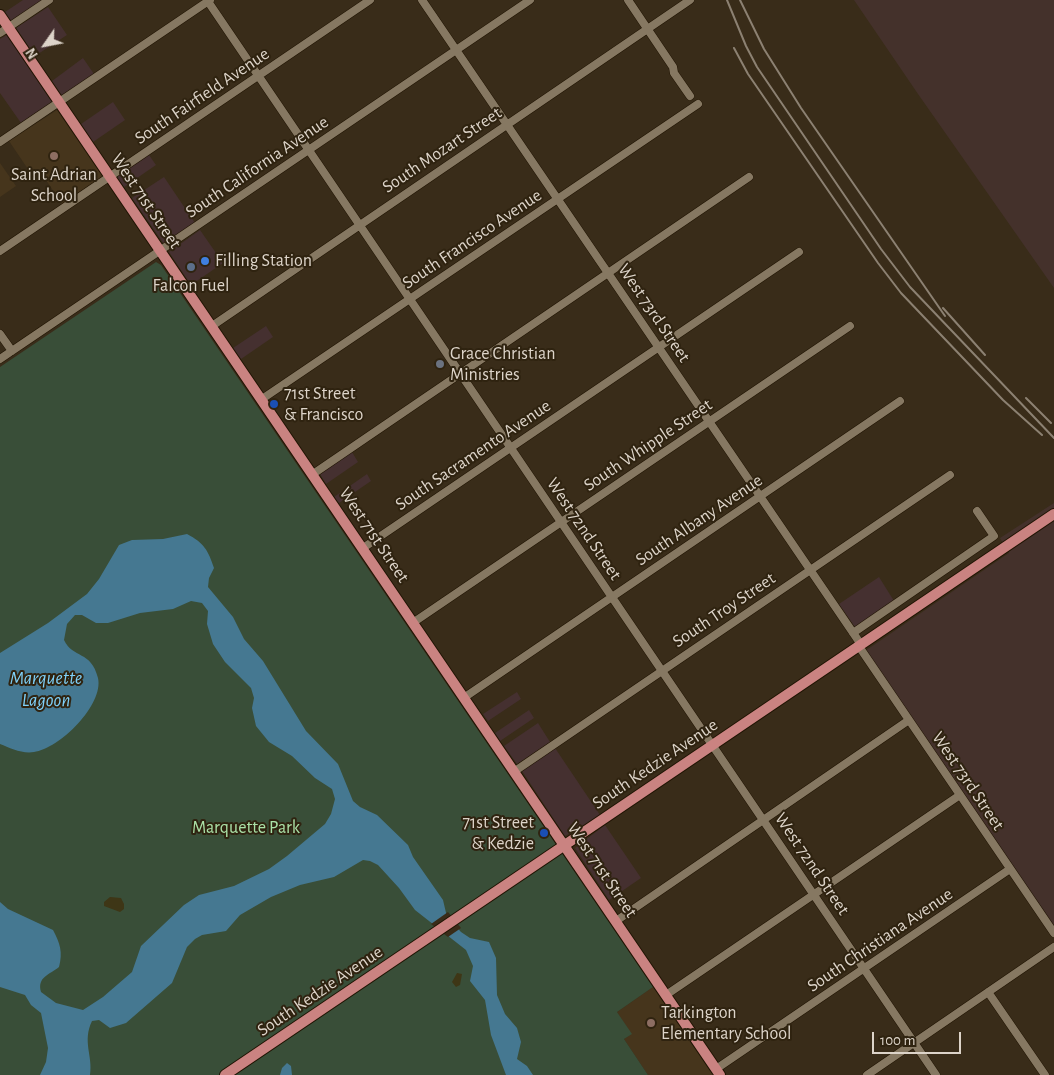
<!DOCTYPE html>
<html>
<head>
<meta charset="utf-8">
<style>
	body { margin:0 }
	#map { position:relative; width:1054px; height:1075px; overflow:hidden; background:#392c19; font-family:"Alegreya Sans",sans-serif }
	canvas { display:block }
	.north { position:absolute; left:20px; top:20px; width:50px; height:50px; -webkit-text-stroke:4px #2f2310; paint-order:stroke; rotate:237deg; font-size:14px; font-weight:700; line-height:20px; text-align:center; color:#ddd4c9 }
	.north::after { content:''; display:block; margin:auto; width:18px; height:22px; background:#ddd4c9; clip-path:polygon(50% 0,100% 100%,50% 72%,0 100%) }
	.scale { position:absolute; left:872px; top:1032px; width:89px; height:22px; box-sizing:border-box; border:2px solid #ddd4c9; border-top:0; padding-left:6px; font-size:15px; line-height:18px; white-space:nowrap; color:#ddd4c9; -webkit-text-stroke:4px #2f2310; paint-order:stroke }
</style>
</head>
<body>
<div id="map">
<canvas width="1054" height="1075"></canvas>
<div class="north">N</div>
<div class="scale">100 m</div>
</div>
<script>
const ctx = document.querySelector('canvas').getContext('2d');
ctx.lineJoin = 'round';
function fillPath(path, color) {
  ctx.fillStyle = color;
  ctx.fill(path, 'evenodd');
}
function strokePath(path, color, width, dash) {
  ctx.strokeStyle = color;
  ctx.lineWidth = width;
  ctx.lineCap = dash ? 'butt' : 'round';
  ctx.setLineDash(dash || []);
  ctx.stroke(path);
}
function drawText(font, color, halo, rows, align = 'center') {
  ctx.font = font + ' "Alegreya Sans",sans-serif';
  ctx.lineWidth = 4;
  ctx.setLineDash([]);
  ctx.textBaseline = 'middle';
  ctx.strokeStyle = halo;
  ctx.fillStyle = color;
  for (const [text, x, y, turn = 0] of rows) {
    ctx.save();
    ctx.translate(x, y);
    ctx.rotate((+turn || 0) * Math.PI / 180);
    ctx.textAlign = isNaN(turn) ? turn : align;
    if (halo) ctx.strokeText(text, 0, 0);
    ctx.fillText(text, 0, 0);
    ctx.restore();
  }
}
fillPath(new Path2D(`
	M23 0H44L11 22 5 12Z
	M48 7 67 35 35 56 16 28Z
	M7 35 52 102 21 123 0 93V39Z
	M83 58 94 74 62 96 52 81Z
	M113 102 125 120 93 142 81 124Z
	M149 155 156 165 124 187 117 177Z
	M164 177 195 223 164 244 132 198Z
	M200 230 223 263 191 285 169 252Z
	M266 326 273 337 241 359 233 348Z
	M352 452 358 462 326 484 320 474Z
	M367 474 371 481 339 503 334 497Z
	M879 577 894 601 855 627 839 604Z
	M517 692 521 699 488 721 483 714Z
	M529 710 534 718 500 741 495 733Z
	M538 723 550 742 517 764 504 746Z
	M555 748 600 815 565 836 522 771Z
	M605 825 641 878 609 900 575 848Z`), '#453030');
fillPath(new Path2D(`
	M854 0H1054V288L918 94Z
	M1054 503V928L865 651 1009 553 1000 538Z`), '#44312b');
fillPath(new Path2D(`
	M57 110 103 176 62 204 40 171 32 175 9 141Z
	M0 163 16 186 0 197Z
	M653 987 713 1075H648L624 1039 631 1034 617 1012Z`), '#46351c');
fillPath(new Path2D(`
	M156 262 161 265 653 987 617 1012 632 1034 624 1039 648 1075H0V367Z`), '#394e38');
fillPath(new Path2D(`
	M110 897 121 898 124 904V909L120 912 104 906V902Z
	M457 973 462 974 460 985 456 987 452 982Z`), '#3e3616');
fillPath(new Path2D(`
	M187 534C204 543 208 550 214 568L209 578 208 587 233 617 244 639 263 661 306 731 338 764 353 801 360 807 377 815 408 845 413 857 443 900 447 917 461 932 470 938 489 942 496 958 497 995 505 1014 517 1028 521 1042 517 1059 527 1066 533 1075H506L491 1035 485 1000 470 981 473 966 466 950 415 910 399 888 378 865 370 861 363 860 334 877 300 885 271 897 240 915 226 931 202 935 195 939 187 947 172 983 126 1023 110 1028 99 1020 92 1021C82 1042 93 1055 90 1075H40L46 1062 48 1048 41 1013 31 1005 25 995 0 987V902L8 909 53 930C60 943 63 952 59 967 49 975 37 977 41 992L56 1003 83 1010 103 997 132 972 141 946 184 905 199 895 234 886 269 869 287 856 325 824 331 814 335 799 332 789 315 778 292 756 269 742 256 726 252 708 254 698 251 688 225 662 213 644 207 624 208 611 202 603 191 601 173 609 140 613 108 623H96L82 615H75L67 624 64 640C73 659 91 650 98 678 104 705 59 749 34 752 22 754 10 748 0 744V653L48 623 87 594 99 579 119 545 132 540 163 539Z
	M287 1063 291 1066 292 1075H280L282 1068Z`), '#457891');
fillPath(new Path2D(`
	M448 912 461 928 448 937 431 924Z`), '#392c19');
const minor = new Path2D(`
	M207 0 936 1075
	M422 0 860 643
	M628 0 673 67 674 73 690 96
	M0 33 49 0
	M0 142 210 0
	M0 251 370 0
	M212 326 690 0
	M0 334 12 351
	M0 359 530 0
	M262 399 698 104
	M313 474 749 177
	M363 548 799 252
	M414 622 850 326
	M853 633 994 536 977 511
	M858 645 1054 933
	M465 697 900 401
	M515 771 950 475
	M616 921 909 720
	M988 992 1045 1075
	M666 995 960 795
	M716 1069 1010 869
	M867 1075 1054 947`);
const major = new Path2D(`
	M0 15 720 1075
	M225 1075 1054 514`);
strokePath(minor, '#201403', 9);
strokePath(major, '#201403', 12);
strokePath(minor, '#867862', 8);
strokePath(major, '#ca8381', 10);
strokePath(new Path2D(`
	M727 0 746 46 757 67 881 249 910 287 1054 438
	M740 0 764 49 801 108 945 316
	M734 48 748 74 878 263 901 293 1003 400 1042 435
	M943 308 985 355
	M1026 398 1051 423`), '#8c8172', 2);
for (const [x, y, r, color] of [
	[54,156,5,"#8d6e63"],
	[205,261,5,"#3f7fe0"],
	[191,267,5,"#5c6f8a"],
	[440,364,5,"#6b7280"],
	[274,404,5,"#1a4fb4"],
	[544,833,5,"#1a4fb4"],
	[651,1023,5,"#8d6e63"]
]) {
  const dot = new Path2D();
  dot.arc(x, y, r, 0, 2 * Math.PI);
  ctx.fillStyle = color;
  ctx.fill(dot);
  strokePath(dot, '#2f2310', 2);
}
drawText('18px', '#ddd4c9', '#2f2310', [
	["South Fairfield Avenue",202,96,-34],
	["South Mozart Street",442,150,-34],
	["South California Avenue",257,167,-34],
	["West 71st Street",146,201,56],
	["South Francisco Avenue",472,239,-34],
	["West 73rd Street",654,313,56],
	["South Whipple Street",648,445,-34],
	["South Sacramento Avenue",473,455,-34],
	["South Albany Avenue",699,520,-34],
	["West 72nd Street",584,529,56],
	["West 71st Street",374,535,56],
	["South Troy Street",724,610,-34],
	["South Kedzie Avenue",655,764,-34],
	["West 73rd Street",968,781,56],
	["West 72nd Street",812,864,56],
	["West 71st Street",602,870,56],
	["South Christiana Avenue",880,940,-34],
	["South Kedzie Avenue",320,991,-34]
]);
drawText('18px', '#ddd4c9', '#2f2310', [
	["Saint Adrian",54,175,"center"],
	["School",54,196,"center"],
	["Filling Station",215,261],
	["Falcon Fuel",191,286,"center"],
	["Grace Christian",450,354],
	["Ministries",450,375],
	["71st Street",284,394],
	["& Francisco",284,415],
	["71st Street",534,823,"right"],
	["& Kedzie",534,844,"right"],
	["Tarkington",661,1013],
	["Elementary School",661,1034]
], 'left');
drawText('18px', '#aae1a7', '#2f2310', [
	["Marquette Park",246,828]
]);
drawText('italic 19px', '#7fd1f9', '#2f2310', [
	["Marquette",46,678],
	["Lagoon",46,700]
]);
</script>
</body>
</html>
